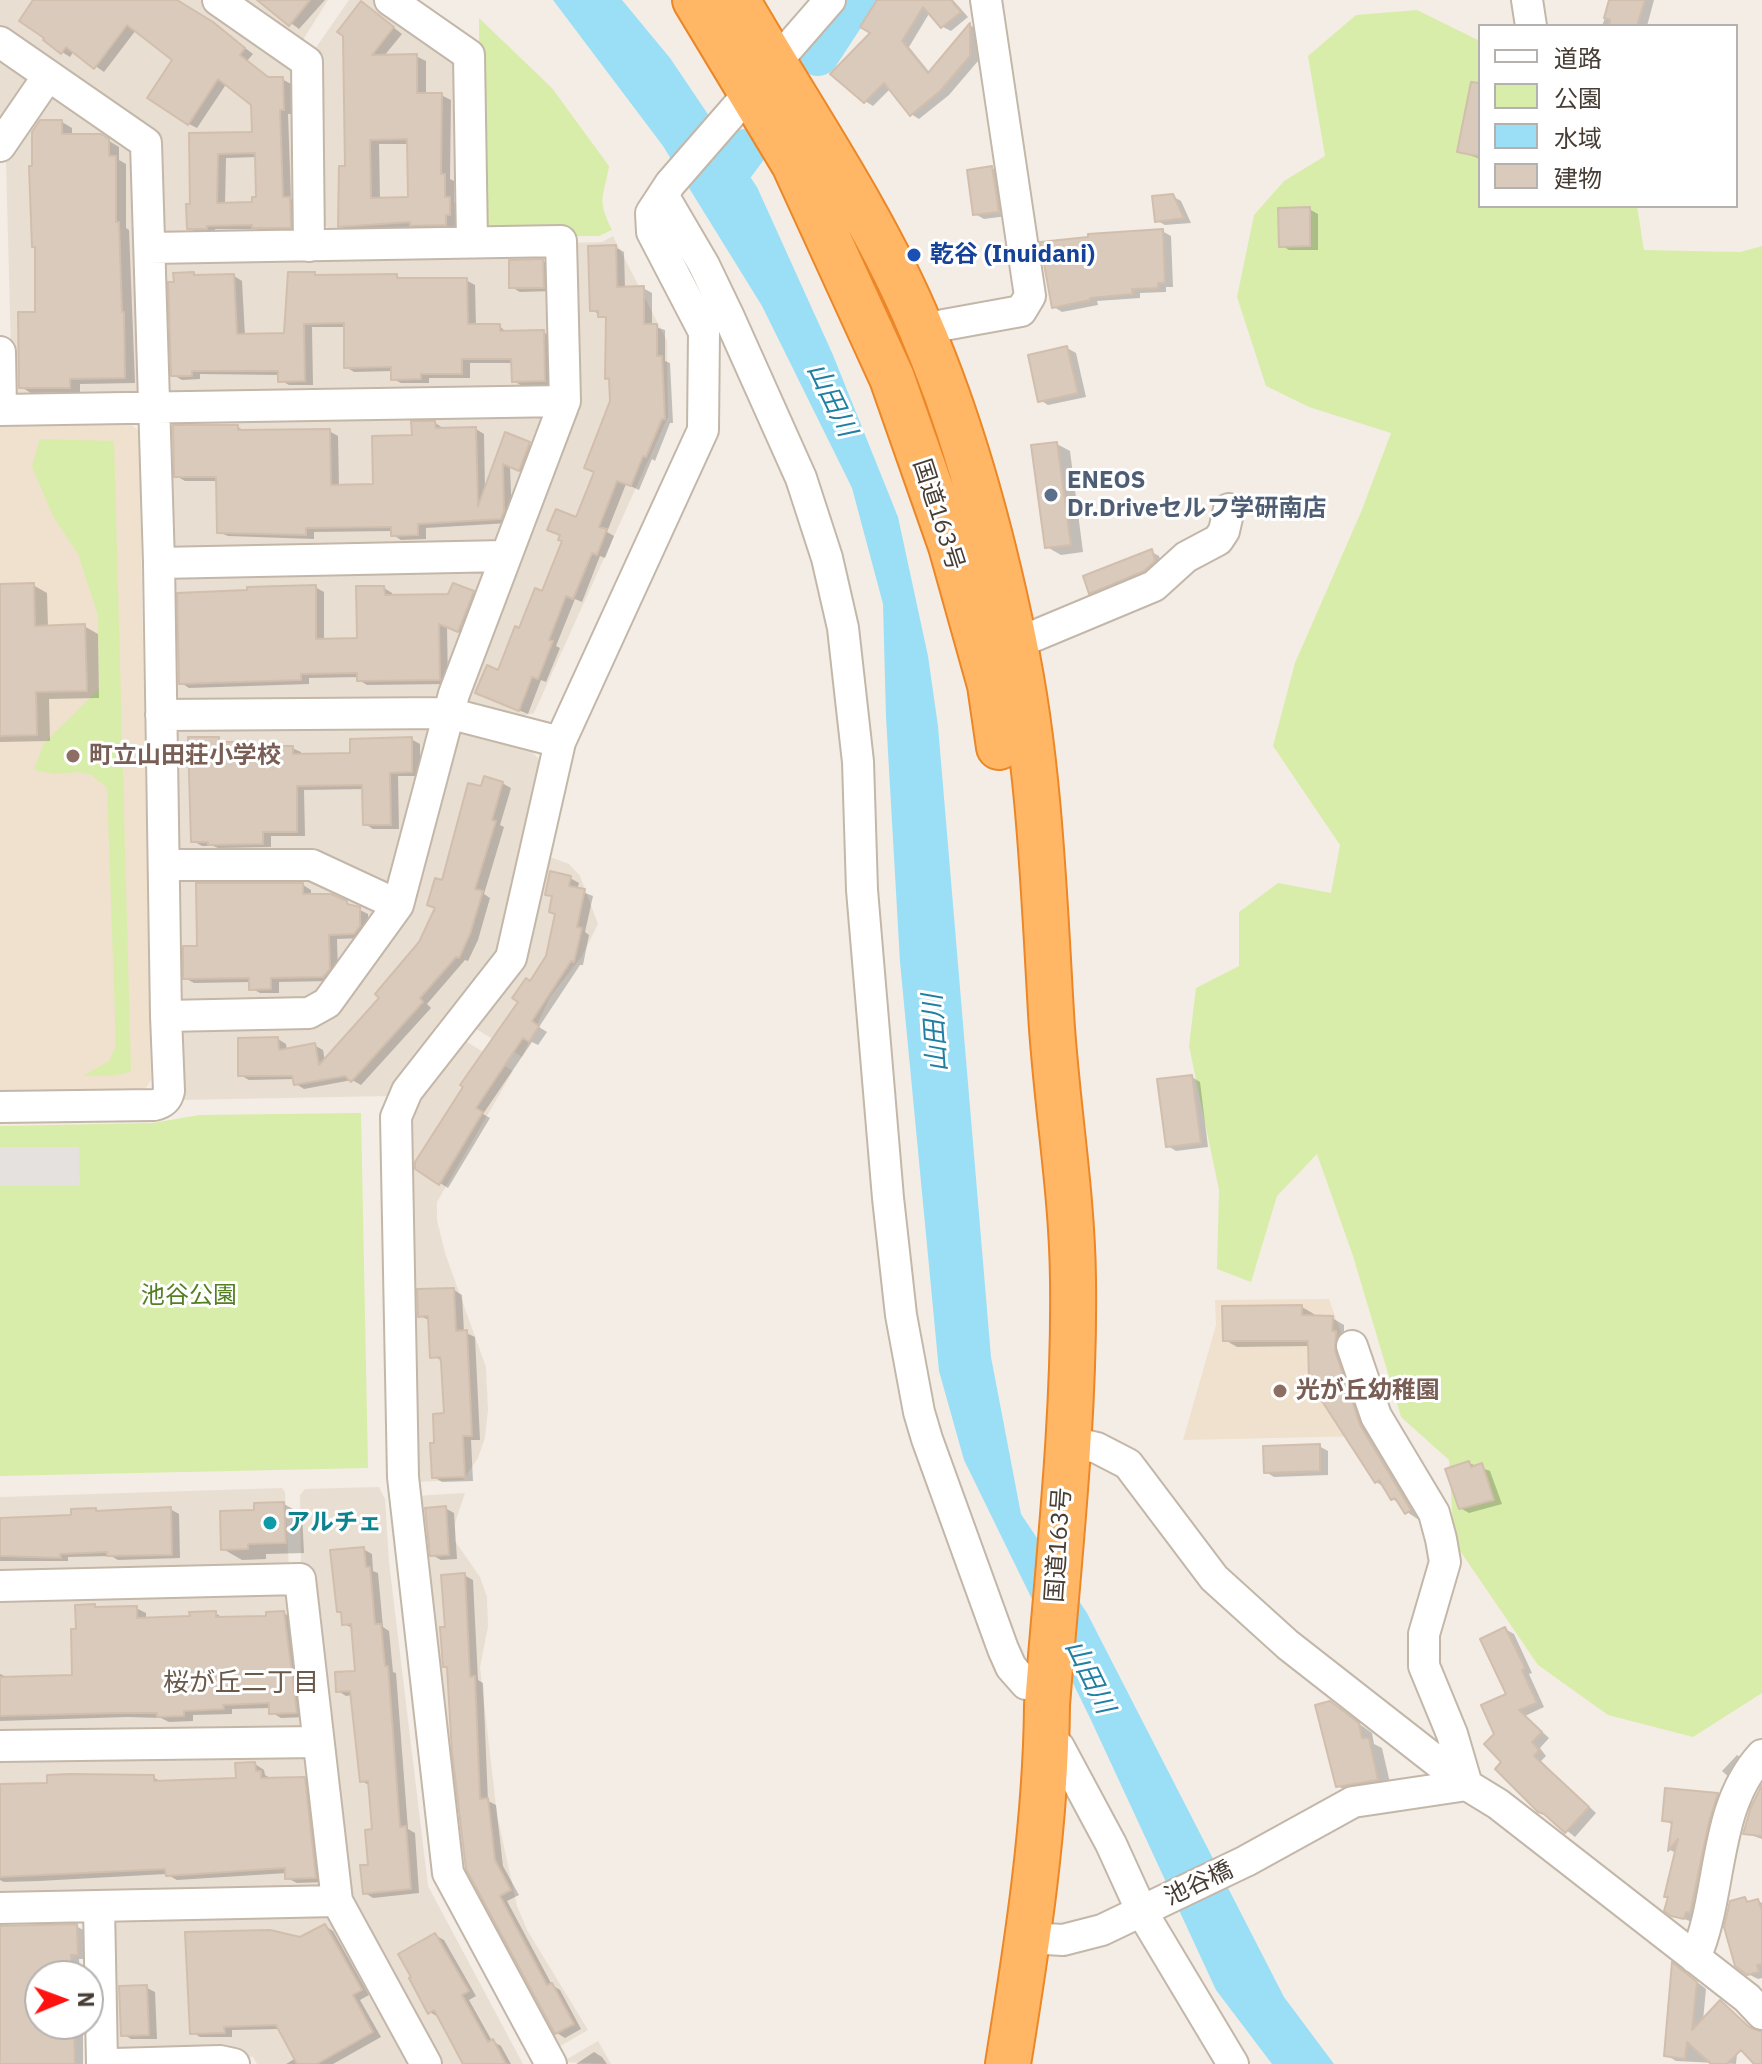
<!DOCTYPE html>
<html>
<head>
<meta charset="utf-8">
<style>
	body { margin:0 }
	#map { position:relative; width:1762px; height:2064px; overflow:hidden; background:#f4ede5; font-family:"IBM Plex Sans","Noto Sans JP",sans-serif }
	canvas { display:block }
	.legend { position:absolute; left:1478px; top:24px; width:260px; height:184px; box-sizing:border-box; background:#fff; border:2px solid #b5b1ae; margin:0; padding:10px 14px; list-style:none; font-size:24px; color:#473d34 }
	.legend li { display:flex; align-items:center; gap:16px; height:40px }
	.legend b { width:40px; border:2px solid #b5b1ae }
	.north { position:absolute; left:24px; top:1960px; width:80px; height:80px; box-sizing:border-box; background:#fff; border:2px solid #b5b1ae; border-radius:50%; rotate:89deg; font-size:22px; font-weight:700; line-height:32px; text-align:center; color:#473d34 }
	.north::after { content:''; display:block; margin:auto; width:28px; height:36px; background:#ff1311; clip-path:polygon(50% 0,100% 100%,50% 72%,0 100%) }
</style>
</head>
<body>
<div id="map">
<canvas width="1762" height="2064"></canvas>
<ul class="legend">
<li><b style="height:10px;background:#fff"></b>道路</li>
<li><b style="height:22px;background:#d8eda9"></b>公園</li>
<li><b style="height:22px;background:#9bdff7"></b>水域</li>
<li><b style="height:22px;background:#dacabc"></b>建物</li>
</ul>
<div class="north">N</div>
</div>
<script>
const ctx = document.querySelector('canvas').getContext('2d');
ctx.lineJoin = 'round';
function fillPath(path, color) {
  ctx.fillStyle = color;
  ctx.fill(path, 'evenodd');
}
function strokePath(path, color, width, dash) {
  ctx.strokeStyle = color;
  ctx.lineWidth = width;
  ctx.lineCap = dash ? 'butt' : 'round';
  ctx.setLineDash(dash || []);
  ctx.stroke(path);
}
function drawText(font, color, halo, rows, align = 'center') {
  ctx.font = font + ' "IBM Plex Sans","Noto Sans JP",sans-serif';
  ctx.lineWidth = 6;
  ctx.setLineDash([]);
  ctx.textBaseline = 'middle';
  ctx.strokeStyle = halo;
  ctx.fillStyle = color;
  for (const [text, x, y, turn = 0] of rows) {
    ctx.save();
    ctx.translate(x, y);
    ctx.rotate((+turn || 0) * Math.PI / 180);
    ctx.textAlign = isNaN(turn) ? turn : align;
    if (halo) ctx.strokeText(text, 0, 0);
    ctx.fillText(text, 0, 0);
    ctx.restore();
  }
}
fillPath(new Path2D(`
	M0 0H200L287 59 296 71 299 226 291 233 169 235 161 226 160 136 0 29Z
	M238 0H328L301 43Z
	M349 0H373L456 60 459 222 449 231 333 233 322 222 319 57 315 49Z
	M0 56 25 73 26 86 0 126Z
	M62 98 129 143 138 160 142 391 139 395 18 397 12 390 6 161 46 100Z
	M613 236 667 341 668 417 534 713 511 719 471 708 463 697 576 405 572 243 602 242Z
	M544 252 551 258 553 379 542 390 175 396 166 388 162 268 172 259Z
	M539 413 545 423 500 539 490 545 182 551 169 541 167 427 177 419Z
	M481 568 486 574 442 691 432 701 183 703 171 694 168 585 179 573Z
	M424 723 432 731 396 882 387 885 182 854 175 845 173 736 183 726Z
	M464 731 527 747 545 765 500 954 392 1096 178 1100 176 1035 190 1026 324 1023 406 919 413 907 455 738Z
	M550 857 569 864 580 876 598 924 582 956 550 997 522 1057 473 1027 546 859Z
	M312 875 375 906 380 914 320 993 308 1001 185 1004 176 995 175 887 186 877Z
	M461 1038 513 1071 437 1202V1220L445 1253 486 1367 488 1410 485 1438 478 1458 463 1480 414 1482 407 1125 415 1098Z
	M379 1487 385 1499 389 1562 428 1886 523 2064H441L352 1897 312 1569H301L300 1495 305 1489Z
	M282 1488 285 1492 289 1570 0 1575V1497Z
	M465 1493 455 1523V1541L480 1577 487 1597 488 1627 480 1667 497 1815 517 1906 527 1930 588 2030 557 2048 456 1864 415 1496Z
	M284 1589 295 1598 304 1729 0 1735V1595Z
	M305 1749 329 1879 320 1889 0 1896V1755Z
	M332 1909 417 2064H257L253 2057 216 2052 122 2054 114 2046 110 1921 122 1912Z
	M598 2041 611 2064 562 2062Z`), '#e9ded2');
fillPath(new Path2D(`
	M128 422 139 431 151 1080 145 1089 0 1092V425Z
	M1329 1299 1375 1427 1368 1436 1183 1440 1216 1325 1215 1300Z`), '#efe1cd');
fillPath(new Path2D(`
	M1417 10 1480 41V206H1637L1644 250 1740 252 1762 246V1693L1693 1737 1608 1715 1538 1665 1454 1542 1449 1460 1401 1417 1353 1256 1317 1154 1277 1196 1251 1282 1217 1269 1219 1190 1189 1046 1196 988 1239 966V912L1278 883 1331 893 1340 845 1273 746 1295 663 1361 512 1391 433 1309 407 1266 386 1237 297 1254 215 1284 181 1325 156 1308 56 1356 15Z
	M479 18 552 88 609 166C604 197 596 198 612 230L599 236H572V231H493L480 222Z
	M40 439 114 441 131 1072 111 1076H83L109 1061 116 1045 107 788 92 775 79 772 54 774 34 770 44 743 99 689 98 615 78 554 53 516 32 467Z
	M361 1113 368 1468 0 1476V1126L153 1123 199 1115Z`), '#d8eda9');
fillPath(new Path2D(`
	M0 1147H79L80 1186H0Z`), '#e4e1de');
fillPath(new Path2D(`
	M553 0H622L670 58 757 187 833 355 898 517 928 656 938 726 991 1357 1021 1514 1087 1613 1284 1997 1334 2064H1272L1216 1990 1090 1718 964 1460 939 1371 900 962 886 717 883 604 852 488 762 306 663 146Z`), '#9bdff7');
fillPath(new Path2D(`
	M35 0H174L222 30 253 54 247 61 270 79H282L291 84 292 114H288L291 199 298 204 299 231 263 232 257 229H215V233H197L189 228 192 205 191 135 254 134 253 104 227 83 197 128 189 124 175 60 136 30 104 72 74 51 70 57 62 52ZM257 157 258 199 254 204 225 205 226 158Z
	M271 0H325L299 29 269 7Z
	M873 0H953L968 17 951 31 943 27 930 12 909 47 930 73 970 25 978 30V61L949 95 919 119 911 114 890 89 873 106 865 101 878 3Z
	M1622 0H1654L1647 26H1602L1611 2Z
	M362 3 402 34 384 56H416L426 61V95H441L451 100 450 179 454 181V202L459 205V219H455V229L422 230 416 227 349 231 340 226ZM379 144H409L410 199 380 200Z
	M1480 112V159L1459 151Z
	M62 122 72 128V136H101L119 147V160L126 164V228L129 230 135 383 80 384V392L31 393 21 387 37 314Z
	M992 168 1001 173 1007 216 984 219 975 214Z
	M1172 196 1181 201 1191 223 1165 225 1156 220Z
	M1309 209 1318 214V250H1289L1281 245Z
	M1162 231 1171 236 1173 287H1166V292L1140 293V298L1097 301 1098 305 1062 312 1054 307Z
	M615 247 624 252 625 288H643L652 293V326L665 330V361L670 363 673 423H670L655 461 652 459 639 490 626 484 607 532 614 536 605 558 600 556 582 602 575 599 556 646 560 648 546 682 541 680 528 714 486 697 520 630 543 593 564 541 562 536 550 530 577 520 596 472 612 401 611 380 607 377 608 320 592 310Z
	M543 261 551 266 552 291 520 292 511 287Z
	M194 274 199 277 234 276 242 281 245 336 286 335 314 274 319 277 397 276 404 280H466L475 285 476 326H499L508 333 543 332 552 337 553 385 522 386 514 381 513 363H470V378H429V383H401L393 379V371L354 372 346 367V327H312L313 385H289L280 380V375L200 374V379L182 380 173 375Z
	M1067 348 1076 353 1086 397 1048 405 1040 400Z
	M435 423 443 428 476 429 484 434 485 490 506 435 538 449 528 474 510 467 512 517 509 523 426 528V539L401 540 393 535V531L314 532V539L228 536 219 532 218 481H185L176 476 238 427 246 432 329 431 338 436 339 487 375 486 414 437Z
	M1057 444 1070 451 1083 552 1061 555 1047 547Z
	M1152 552 1159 556 1162 565 1098 597 1091 592Z
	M33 585 47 593 48 627 84 626 98 634 99 698 49 699 50 741 0 742V586Z
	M315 587 324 592V641L359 640 384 588 392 593 393 597 473 593 481 597 467 635 447 627 448 684 367 685 359 680V677L309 678V684L189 688 181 683Z
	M218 739 227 744H252L260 748H292L301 752V755H352L411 739 420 744V776H398L399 829H373L365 824 364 789 304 790 305 836H271V847L218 848 213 846H202L193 841Z
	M502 783 511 788 500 825 504 827 484 894 490 898 478 940 468 961 465 960 427 1004 431 1008 361 1085 352 1080 304 1089 296 1084 295 1079 249 1080 240 1075 278 1039 286 1044 287 1050 314 1045 323 1050 325 1061 382 997 421 943 437 909 443 882 482 789Z
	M570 878 579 883 577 890 593 896 585 932 589 935 583 965H580L539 1027 547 1032 538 1045 532 1042 483 1114 490 1118 448 1188 440 1183 531 983 548 957 557 915 554 898 547 894Z
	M303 885 311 890V896L346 903 368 914V932L363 938 337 939 338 974 332 981 279 982V993H260L251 988V982L194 983 185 978 200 948Z
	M1192 1077 1200 1082 1208 1147 1176 1151 1168 1146Z
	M454 1290 462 1295 464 1332 475 1337 480 1440H471L473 1481 442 1482 434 1477 436 1445 446 1415 443 1361 432 1356 429 1320 420 1316Z
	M1302 1307 1314 1314V1318H1332L1344 1325V1338L1422 1517 1419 1520 1407 1512 1401 1504 1392 1499 1386 1488 1376 1482 1310 1346 1237 1347 1225 1340Z
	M1319 1446 1328 1451V1475L1274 1477 1266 1472Z
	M1469 1463 1490 1471 1502 1504 1469 1513 1460 1508Z
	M284 1504 302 1514 304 1553 266 1554V1559L242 1560 223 1549 256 1512Z
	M445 1508 454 1513 457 1559 441 1560 432 1555Z
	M170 1509 179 1514 180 1558 118 1560 111 1556 68 1557V1561H0V1520L73 1517 96 1510 100 1513Z
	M363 1549 372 1554 373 1571 378 1573 383 1627 389 1631 393 1672 396 1673 408 1829 415 1833 419 1893 373 1898 365 1893 374 1831 370 1786 362 1781 352 1695 346 1696 338 1691 358 1673 354 1629 344 1624 343 1613 339 1611Z
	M464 1575 473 1580 478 1680 483 1683 488 1801 496 1805 503 1866 519 1895 507 1901 552 1985 560 1990 581 2029 565 2038 557 2033 468 1868 450 1669 445 1666 447 1629Z
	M94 1606 99 1609 136 1608 146 1613V1620L192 1618 215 1613 225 1619 268 1618 283 1613 293 1618 306 1717 281 1718 271 1712V1708L232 1709V1714L193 1715V1721L169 1722 161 1718 128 1717 0 1721V1674L11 1679 74 1677 78 1631Z
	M1505 1629 1514 1634 1532 1673 1529 1674 1544 1707 1525 1716 1549 1738 1540 1748 1546 1756 1541 1761 1596 1813 1575 1837 1549 1816 1503 1762 1496 1734 1509 1695Z
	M1330 1703 1372 1733 1374 1744 1382 1748 1391 1787 1351 1794 1338 1786Z
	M1737 1755 1742 1758 1730 1778 1722 1771Z
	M255 1764 264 1770 265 1775 270 1778 304 1779 314 1784 325 1882 297 1883 287 1878V1873L177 1880 166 1874 39 1881 4 1882 0 1880V1784L49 1785 153 1777 163 1783 238 1780Z
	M1667 1790 1718 1794 1726 1799 1692 1922 1672 1914 1676 1853 1670 1850 1673 1825 1664 1820Z
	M1762 1791V1839L1745 1833Z
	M1745 1899 1752 1903 1758 1901 1762 1903V1978L1758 1979 1748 1974Z
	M76 1926 85 1931 86 1959H79L80 1976H40V2024H83V2064H0V1928Z
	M325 1926 333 1931 369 1995 360 2000 381 2037 333 2064H286L296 2058 280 2029 232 2030V2037H200L192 2032 300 1939Z
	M435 1935 444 1940 476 1996 469 2000 492 2041 501 2046 511 2064H464L438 2017 430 2012Z
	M1682 1970 1706 1989 1703 2021 1720 2002 1755 2031 1762 2033V2064H1756L1738 2044 1736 2064 1676 2061 1666 2055Z
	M147 1988 155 1992 157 2039H131L123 2034Z
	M594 2052 602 2057 607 2064H576Z`), '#0003');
strokePath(new Path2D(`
	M818 55 854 0
	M716 189 745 150`), '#9bdff7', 42);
const building = new Path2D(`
	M33 0H177L213 22 245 48 240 55 268 77H283L284 110H280L283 197H290L291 228H252V225L207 226V229H187L186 204H190L189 133 252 132 251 105 218 79 188 125 147 98 172 60 127 25 94 69 66 47 61 54 43 40 44 38 19 21ZM255 153 256 197H252V202L217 203 218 154Z
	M257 0H310L289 26Z
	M877 0H951L961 12 941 28 923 7 902 41 928 73 970 23V56L940 91 910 116 884 83 864 103 830 74 870 33 860 27Z
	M1609 0H1645L1637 26H1609L1610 20 1604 18Z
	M361 1 394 27 372 55 417 54V93H442L441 174H445V197H450V215H446V225L410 226V222L338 227 339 166H345L343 36 337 32ZM407 139 408 197 371 198 370 140Z
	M1471 82 1480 83V154L1477 156 1457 152Z
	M40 120H62V134H101L109 139V156H116V222H119L122 312H124L125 378 70 379V388H19L18 312H35V247H32L29 166H32V132Z
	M992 166 999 212 973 215 967 170Z
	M1173 194 1184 218 1155 222 1152 196Z
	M1310 207V246L1279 247 1278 208Z
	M1163 229 1165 283H1158V288L1132 289 1133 294 1090 298V300L1052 308 1040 242 1088 237V234Z
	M616 245 617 287 644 286V324H657V356H662L665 419H662L646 457 643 456 631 486 617 481 599 527 607 529 597 555 592 553 573 599 566 596 549 640 553 641 538 679 532 677 519 711 475 693 487 665 498 670 515 626 519 628 535 588 542 591 562 541 558 540 560 535 547 530 556 509 576 517 594 472 584 468 610 401 609 378 605 379 606 317H598V311H590L588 246Z
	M543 259 544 288H509V260Z
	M194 272V275L234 274 237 334 284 333 288 272H315V275L397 274V278H467L468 324H500V331L544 330 545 381 512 382 511 359H462V374H421V379L391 380V367L344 368V323L304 324 305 381 278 382V371H192V376H171L168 282H174L173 273Z
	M1067 346 1078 393 1038 402 1028 355Z
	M411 421H435L436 428 476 427 478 506 505 432 530 442 519 471 503 464 504 511 501 519 418 524V535L391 536V527L306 528V535L217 533 216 477H174L173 425H238V430L330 429 331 485 373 484 372 436 412 435Z
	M1057 442 1071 545 1045 548 1031 445Z
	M1152 549 1155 561 1144 571 1089 594 1083 576Z
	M34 583 35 626 85 624 87 691 36 692 37 735 0 736V584Z
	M453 583 474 591 458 632 439 624 440 680 357 681V673L301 674V680L179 684 177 593 247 590V587L316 585V639L357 638 356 586H384L385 595 448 594Z
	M188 737H219V742H253V746H293V754L350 753V739L412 737V772L390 773 391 825H363L362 785 297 786V832H263V844L208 845V842H191Z
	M484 776 503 782 492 820 496 821 475 889 483 891 470 934 459 958 456 957 420 998 423 1002 351 1082 345 1076 294 1085 292 1076H238V1038L278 1037 279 1050 315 1043 319 1065 379 998 375 994 419 942 435 908 427 905 435 878 442 880 468 783 481 786Z
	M550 871 571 876 569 886 585 889 577 927 582 928 574 962 571 961 532 1021 539 1026 529 1042 523 1038 476 1108 483 1112 439 1185 415 1169V1162L463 1087 460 1085 518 1002 512 998 526 978 530 981 546 956 555 914 549 912 552 896 545 895Z
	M196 883H303V894H331L347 901V904L360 907V926L354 934 329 935 330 969 323 977 271 978V989L249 990V978L183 979V946H197Z
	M1192 1075 1201 1143 1166 1147 1157 1079Z
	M454 1288 456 1331 467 1330 472 1436H463L465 1477 432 1478 430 1443H434L433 1414 444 1413 441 1362 440 1357 430 1358 428 1316 418 1317 417 1289Z
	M1302 1305V1315L1333 1316 1332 1331H1336L1335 1351 1345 1380V1388H1348L1360 1425 1411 1510 1405 1514 1395 1498 1391 1500 1379 1480 1375 1483 1309 1381 1308 1341H1223L1222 1306Z
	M1320 1444V1471L1264 1473 1263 1446Z
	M1469 1461 1471 1467 1482 1463 1494 1500 1459 1509 1445 1469Z
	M284 1502 286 1543 248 1544V1549L221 1550 220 1511 254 1510V1503Z
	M446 1506 449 1555 430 1556 425 1508Z
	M171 1507 172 1555 107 1556V1552L60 1554 61 1558 0 1556V1518L71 1515V1509L96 1508V1511Z
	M364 1547 366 1567H370L375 1624H381L385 1666H388L400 1827 406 1826 411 1889 363 1894 360 1865H368L365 1830 372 1829 368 1781 360 1782 350 1691 336 1692 335 1672 355 1671 351 1624 342 1625 341 1612H337L330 1550Z
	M465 1573 470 1677 475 1676 480 1799 488 1798 495 1860 511 1890 500 1896 547 1985 552 1983 574 2024 555 2034 466 1869 452 1752 447 1667H443L440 1627H445L441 1575Z
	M95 1604V1607L137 1606V1618L190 1616 189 1612 216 1611V1617L266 1616V1612L284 1611 297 1713 269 1714V1703L223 1705 224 1709 184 1711V1716L157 1717V1713H118L0 1716V1677L72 1675 71 1629H76L75 1605Z
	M1505 1627 1525 1668 1522 1670 1537 1703 1519 1710 1542 1732 1532 1742 1539 1750 1534 1756 1589 1807 1565 1833 1544 1814 1538 1812 1495 1769 1501 1762 1484 1744 1494 1734 1481 1705 1506 1694 1480 1639Z
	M1330 1701 1359 1723 1362 1738H1369L1378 1780 1336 1787 1315 1705Z
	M255 1762 256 1771H261V1778L305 1777 316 1878 285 1879V1868L166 1876 165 1869 0 1877V1784L47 1783V1775L70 1774 154 1775V1781L236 1778 235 1763Z
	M1762 1785V1836L1743 1834 1751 1807Z
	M1665 1788 1718 1793 1709 1822 1690 1913 1686 1912 1684 1919 1671 1916 1664 1911 1668 1897H1664L1678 1839 1668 1851 1672 1822 1662 1821Z
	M1745 1897 1747 1902 1758 1899 1762 1911V1964L1757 1965 1759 1972 1747 1975 1735 1966 1724 1927 1730 1901Z
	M77 1924 78 1955H71L72 1976H40V2024H74L75 2064H0V1926Z
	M325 1924 362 1990 353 1995 373 2032 317 2064H297L276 2025 224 2027 225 2033 190 2034 185 1932 270 1930 300 1937Z
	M435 1933 469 1991 462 1995 488 2042 493 2039 506 2064H463L434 2010 428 2014 409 1978 411 1977 398 1954Z
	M1672 1962 1697 1982 1692 2030 1720 2000 1749 2027 1762 2032V2064H1754L1741 2050 1727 2064H1711L1687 2042 1685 2059 1664 2056Z
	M147 1985 149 2035 121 2036 119 1986Z`);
fillPath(building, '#dacabc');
strokePath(building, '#d2beac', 2);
const minor = new Path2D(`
	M218 0 307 62 309 246
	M390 0 469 55 472 242
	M1527 0 1531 26
	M0 42 146 143 159 563 166 1016 169 1091C167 1100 163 1103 154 1105L0 1107
	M0 146 48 76
	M663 195 704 265 728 315 801 478 827 558 843 628 858 762 862 890 888 1198 901 1315 919 1412 927 1439 1003 1649 1011 1667 1026 1684
	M150 248 561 241 565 401 454 694 398 905 327 1003 309 1013 166 1016
	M922 329 1021 311 1030 296 986 0
	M0 352 1 410
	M0 410 565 401
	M159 563 506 556
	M1015 644 1154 586 1186 557 1218 540 1224 531 1229 509
	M161 715 448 713 560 742
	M164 865H312L398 905
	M1068 1441 1097 1448 1128 1464 1214 1578 1288 1645 1467 1785 1498 1804 1747 1998 1762 2014
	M0 1586 300 1579 337 1901 426 2064
	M0 1746 318 1742
	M1059 1747 1111 1844 1142 1912 1233 2064
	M99 1906 102 2064
	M0 1908 337 1901
	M1028 1938 1063 1940 1102 1930 1246 1861 1353 1802 1467 1785 1452 1734 1424 1666V1634L1445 1562 1441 1539 1434 1513 1376 1416 1352 1346
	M1695 1958C1723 1894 1712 1809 1762 1755
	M114 2064 220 2061 234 2064
	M551 2064 448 1873 403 1477 396 1117 407 1091 511 958 560 742 703 430 704 332 652 232 651 213 670 184 830 0`);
const highway = new Path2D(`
	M695 0 794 164 892 378 951 546 990 685 999 747
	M737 0C799 108 872 211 920 326 963 426 992 534 1014 641 1039 759 1044 892 1051 1013 1056 1102 1072 1190 1073 1279 1075 1421 1058 1564 1047 1705 1046 1825 1027 1946 1008 2064`);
strokePath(minor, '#c3b7a9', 34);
strokePath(highway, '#ec8727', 48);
strokePath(minor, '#fff', 30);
strokePath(highway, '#ffb665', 44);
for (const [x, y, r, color] of [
	[914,255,8,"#1a4fb4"],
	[1051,495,8,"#5c6f8a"],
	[73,756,8,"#8d6e63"],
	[1280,1391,8,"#8d6e63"],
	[270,1523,8,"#0f9aa8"]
]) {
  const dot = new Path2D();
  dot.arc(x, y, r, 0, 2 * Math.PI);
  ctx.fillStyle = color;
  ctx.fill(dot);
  strokePath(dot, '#fff', 3);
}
drawText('bold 24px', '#164399', '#fff', [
	["乾谷 (Inuidani)",930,255]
], 'left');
drawText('bold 24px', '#4e5e75', '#fff', [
	["ENEOS",1067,481],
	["Dr.Driveセルフ学研南店",1067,509]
], 'left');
drawText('24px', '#473d34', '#fff', [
	["国道163号",938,515,72],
	["国道163号",1059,1545,-86],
	["池谷橋",1199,1884,-25]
]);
drawText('bold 24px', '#785e54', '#fff', [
	["町立山田荘小学校",89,756],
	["光が丘幼稚園",1296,1391]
], 'left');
drawText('24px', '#527f21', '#fff', [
	["池谷公園",189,1296]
]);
drawText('bold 24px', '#0d838f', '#fff', [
	["アルチェ",286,1523]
], 'left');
drawText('italic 26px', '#207fa3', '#fff', [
	["山田川",831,400,64],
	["山田川",936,1033,-94],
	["山田川",1089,1677,64]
]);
drawText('26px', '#6b594a', '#fff', [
	["桜が丘二丁目",241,1683]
]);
</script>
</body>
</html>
